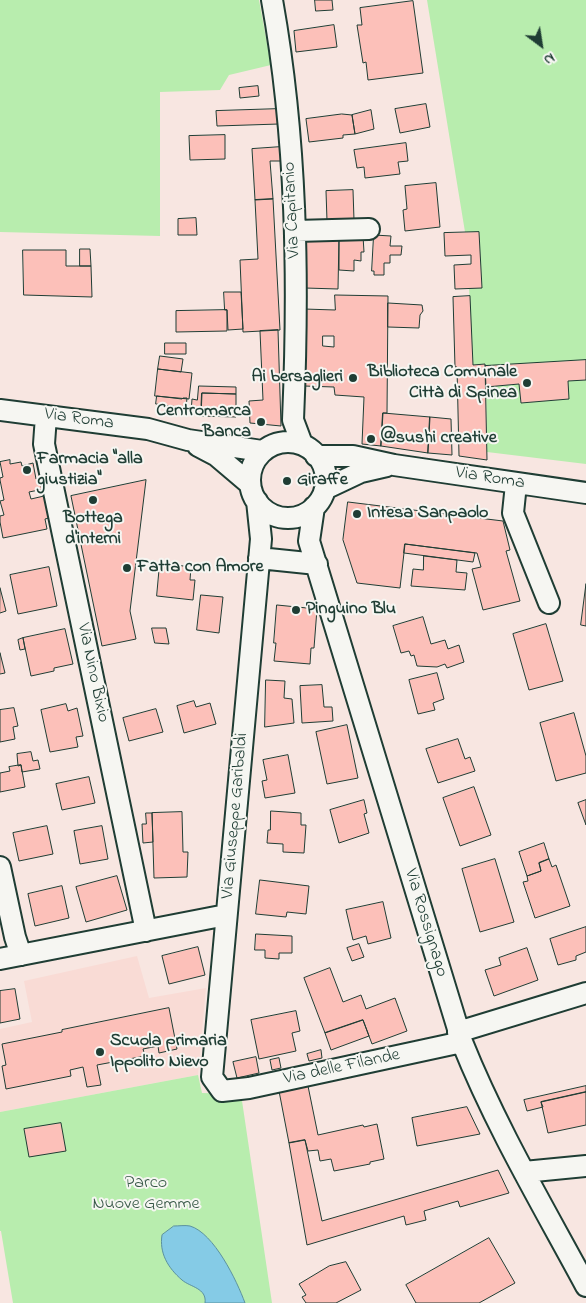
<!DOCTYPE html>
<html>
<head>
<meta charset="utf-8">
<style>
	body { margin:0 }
	#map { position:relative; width:586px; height:1303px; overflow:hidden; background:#f8e6e1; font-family:"Indie Flower",sans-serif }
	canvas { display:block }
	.north { position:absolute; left:516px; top:20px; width:50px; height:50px; -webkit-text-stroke:4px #f6f6f2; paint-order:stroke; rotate:149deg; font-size:14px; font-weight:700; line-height:20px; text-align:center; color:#1f3d34 }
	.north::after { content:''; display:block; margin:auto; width:18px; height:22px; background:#1f3d34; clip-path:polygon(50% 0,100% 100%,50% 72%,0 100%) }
</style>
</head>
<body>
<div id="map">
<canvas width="586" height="1303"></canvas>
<div class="north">N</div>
</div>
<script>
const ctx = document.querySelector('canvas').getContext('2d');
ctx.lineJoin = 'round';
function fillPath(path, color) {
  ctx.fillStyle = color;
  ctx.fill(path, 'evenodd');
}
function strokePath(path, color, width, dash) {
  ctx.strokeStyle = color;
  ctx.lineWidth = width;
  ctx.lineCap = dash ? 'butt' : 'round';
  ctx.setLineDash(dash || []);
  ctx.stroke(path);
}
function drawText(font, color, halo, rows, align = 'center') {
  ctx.font = font + ' "Indie Flower",sans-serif';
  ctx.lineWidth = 4;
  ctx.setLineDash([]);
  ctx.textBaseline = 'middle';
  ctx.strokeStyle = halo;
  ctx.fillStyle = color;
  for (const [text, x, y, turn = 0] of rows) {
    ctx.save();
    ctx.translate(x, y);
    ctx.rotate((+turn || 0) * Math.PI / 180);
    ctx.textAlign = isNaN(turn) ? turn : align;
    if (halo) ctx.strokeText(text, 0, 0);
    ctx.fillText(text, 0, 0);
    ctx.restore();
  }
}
fillPath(new Path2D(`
	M137 956 149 998 206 988 198 1075 0 1112V1029L32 1022 24 981Z`), '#f9dbd5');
fillPath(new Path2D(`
	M0 0H259L271 65 229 75 220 90 160 92V236L0 232Z
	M427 0H586V360L485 366 484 364 473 365 469 288 482 287 479 232H465Z
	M586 380V464L487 452 486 387 519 384 521 403 568 399V381Z
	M198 1075 202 1093 241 1094 272 1303H13L1 1231H0V1112Z`), '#b8edae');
const water = new Path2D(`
	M174 1226C179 1226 185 1225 190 1226 214 1233 237 1281 245 1303H205C207 1288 190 1287 182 1280 168 1268 159 1253 162 1235Z`);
fillPath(water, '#85cbe6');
strokePath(water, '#5c929f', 1);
const building = new Path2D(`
	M315 0H332L333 10 316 11Z
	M413 1 423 73 368 80 366 62 363 63 357 25H362L360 8Z
	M334 25 337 47 296 52 294 31Z
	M258 86 259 96 240 98 239 88Z
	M426 104 430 127 400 133 395 109Z
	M279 109V124L217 126 216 111Z
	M371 110 374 129 355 134 352 115Z
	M342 114 352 115 355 134 343 135V138L309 142 306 119Z
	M225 135V159L190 160 189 136Z
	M406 143 408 161 398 162 400 174 365 178 364 167 357 168 354 150Z
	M281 147 282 161H270L273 199 255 200 252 149Z
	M436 183 440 227 405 231 403 210 407 209 405 186Z
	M353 190 354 220 327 221 326 191Z
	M273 199 280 330 243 332 240 260 258 259 255 200Z
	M196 218 197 235H178V219Z
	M479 232 482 288 455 289 454 265 471 264V255L445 256 444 233Z
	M374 235 391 236 390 246H402L401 255H390V263H384V275H374V271H372Z
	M363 236 364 252H361V261L354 260V271L339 270V237Z
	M339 237 338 289 305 288 306 238Z
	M80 249H90L91 266H80Z
	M23 250H66V266H91L92 297 24 295Z
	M224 292H241L243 329 228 330 227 310H225Z
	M335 295 388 296 387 413H383L381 446 362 444 364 397 335 395 334 387 304 386V309L335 310ZM323 336H334V347L323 346Z
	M470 296 473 365 485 364 487 460 459 456 457 367H455L453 297Z
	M388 303 422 305 423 311 420 315 419 328 388 327Z
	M227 310V331L176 332V311Z
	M278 330 281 426 250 423 249 401 263 400 260 331Z
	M165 343H186V354H165Z
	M160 356 183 359 181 372 158 369Z
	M586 360V380L568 381 569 399 521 403 519 384 486 387 485 366Z
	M158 369 192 373 189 399 155 396Z
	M199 386 236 387V394L202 393 201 416 191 413 192 399 197 400Z
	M202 393 236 394V417L201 416Z
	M157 396 182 399 183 398H187L186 408 156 404Z
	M383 413 430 417 428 453 381 446Z
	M430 417 451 419 452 455 428 453Z
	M10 460V464L21 462 22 466 33 463 36 479 41 478 44 489 29 492 31 499 44 496 49 518 45 519 47 529 3 538 0 522V516L4 515 0 501 4 500 0 480V478L3 477 0 462Z
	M146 480 130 611 136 639 102 646 71 496Z
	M348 502 503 521 510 550 506 551 520 601 483 610 472 569 481 567 477 553 405 544 400 588 357 583 343 540Z
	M405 544 475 553 473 562 404 553Z
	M424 556 457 560 456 572 467 573 465 590 411 586 413 569 423 570Z
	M160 563 191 567 190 580H195L193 600 157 596Z
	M49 567 57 606 18 614 10 575Z
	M586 584V626L581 625Z
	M0 588 6 611 0 613Z
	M201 595 223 597 219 633 197 630Z
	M277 605 317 609 314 648H311L310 664 274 661 276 643H274Z
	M423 617 431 644 445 640 448 649 459 645 464 662 447 668 445 664 437 667 417 666 414 655 411 656 409 651 401 653 393 626Z
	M546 624 563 681 529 690 513 634Z
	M152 628H166L169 644 155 643Z
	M65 629 73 664 54 668V671L31 676 23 638Z
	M23 638 25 649 20 650 18 640Z
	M0 653 5 673 0 674Z
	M437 673 444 699 433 703 435 710 418 714 409 680Z
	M266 680 285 681 284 698 292 699 294 723 265 727Z
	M322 685 324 707H332L333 721 302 723 300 686Z
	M194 701 196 707 210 703 216 724 184 733 177 706Z
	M66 704 68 711 77 708 83 736 76 737 78 747 50 752 41 710Z
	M14 708 18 726 13 727 15 739 0 742V710Z
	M156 709 163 732 129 741 123 718Z
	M574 713 586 756V773L556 781 540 723Z
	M347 725 358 778 327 784 316 732Z
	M458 739 465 759 470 757 475 771 438 783 426 749Z
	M31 752 33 761 38 760 40 769 22 772 21 765 18 766 17 754Z
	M288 755 295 793 265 798 262 781 267 780 263 760Z
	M21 765 25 787 0 792V773L10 771 9 767Z
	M89 777 95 803 62 810 56 784Z
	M474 787 491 835 460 846 443 798Z
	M364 800 367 813 364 814 369 833 339 843 330 810Z
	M586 800V825L578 803Z
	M271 811 301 813V825H306L304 853 283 852V844L267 843 268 830H270Z
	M182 812 183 852H188L187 877 154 878 152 813Z
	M146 813H152L153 842 143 843 142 824H146Z
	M47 826 53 854 19 861 13 833Z
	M102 826 108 859 80 864 74 831Z
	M544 843 549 859 539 863 541 871 527 876 519 852Z
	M495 859 514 922 480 932 462 869Z
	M549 859 552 867 556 865 570 906 535 918 523 882 528 881 527 876 541 871 539 863Z
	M117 876 127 910 86 922 76 887Z
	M260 880 309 886 306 914 287 912 286 917 256 914Z
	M62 886 69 918 35 926 28 894Z
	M383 902 391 938 368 944 366 936 353 940 346 910Z
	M586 927V952L576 956V960L558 965 550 939Z
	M256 934 292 936V953H279V959L265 958V950H255Z
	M359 944 364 957 352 961 347 948Z
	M198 947 205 975 169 984 162 956Z
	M527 948 538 980 494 996 485 970 501 965 499 958Z
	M330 968 343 1002 361 995 366 1009 395 998 407 1031 372 1044 363 1020 325 1033 304 978Z
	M15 989 20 1019 0 1023V991Z
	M169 1008 177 1049 159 1053 158 1046 143 1049 145 1056 97 1065 101 1085 87 1087 83 1067 70 1070 71 1076 6 1089 2 1066 6 1065 2 1044 62 1032V1030Z
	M296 1011 300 1031 292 1033 296 1051 259 1059 251 1020Z
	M363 1020 369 1036 331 1050 325 1033Z
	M321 1050 322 1058 309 1061 307 1054Z
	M256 1057 259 1073 237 1078 233 1062Z
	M279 1058 281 1068 272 1070 270 1060Z
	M308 1086 318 1135 363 1125 364 1127 377 1124 384 1159 370 1162V1164L334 1171 331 1159 320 1161 318 1150 308 1151 305 1140 289 1143 279 1091Z
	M586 1086V1092L541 1102 543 1107 527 1111 524 1100Z
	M586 1092V1125L548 1133 541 1102Z
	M467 1107 480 1134 417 1146 412 1118Z
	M61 1123 66 1151 29 1157 24 1129Z
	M305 1140 322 1221 498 1170 509 1193 460 1207 458 1201 424 1211 426 1220 406 1225 404 1216 307 1245 289 1143Z
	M489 1238 515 1283 479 1303H416L406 1285Z
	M346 1262 361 1290 336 1303H306L302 1297 306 1295 299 1284 329 1266Z`);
fillPath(building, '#fcc0b9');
strokePath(building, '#1f3d34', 1);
const minor = new Path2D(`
	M272 0C297 139 299 280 293 420L302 444
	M296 231 369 229
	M0 410 148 429 188 440 262 451
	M46 416 44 444 146 931
	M250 480a38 38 0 1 1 76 0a38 38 0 1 1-76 0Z
	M198 446 217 456 250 484
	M316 456H353L394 465 586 493
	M516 484 513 513 549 603
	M325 489 361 472 387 466
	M257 501 261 539 212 1077 222 1091 249 1088 462 1042
	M314 507 309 541 462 1042C496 1127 543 1206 586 1286
	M259 558 317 564
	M0 867 15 937 21 955
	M0 959 226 915
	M458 1032 586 993
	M524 1172 586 1166`);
strokePath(minor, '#1f3d34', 24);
strokePath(minor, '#f6f6f2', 20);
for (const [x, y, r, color] of [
	[353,378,5,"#1f3d34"],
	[527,383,5,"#1f3d34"],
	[261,422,5,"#1f3d34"],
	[371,439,5,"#1f3d34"],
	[27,470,5,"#1f3d34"],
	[287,481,5,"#1f3d34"],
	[93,500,5,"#1f3d34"],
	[357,514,5,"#1f3d34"],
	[127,568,5,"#1f3d34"],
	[296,610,5,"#1f3d34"],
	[100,1052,5,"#1f3d34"]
]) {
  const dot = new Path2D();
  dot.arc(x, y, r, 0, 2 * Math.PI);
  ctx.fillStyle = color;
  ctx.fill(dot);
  strokePath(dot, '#f6f6f2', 2);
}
drawText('18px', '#1f3d34', '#f6f6f2', [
	["Via Capitanio",293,210,-93],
	["Via Roma",79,420,8],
	["Via Roma",490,479,9],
	["Via Nino Bixio",92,673,78],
	["Via Giuseppe Garibaldi",236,816,-85],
	["Via Rossignago",425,923,73],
	["Via delle Filande",342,1068,-12]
]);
drawText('bold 18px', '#1f3d34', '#f6f6f2', [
	["Biblioteca Comunale",517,373,"right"],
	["Città di Spinea",517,394,"right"],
	["Ai bersaglieri",343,378,"right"],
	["Centromarca",251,412,"right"],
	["Banca",251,433,"right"],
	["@sushi creative",381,439],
	["Farmacia \"alla",37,460],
	["giustizia\"",37,481],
	["Giraffe",297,481],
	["Intesa Sanpaolo",367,514],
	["Bottega",93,519,"center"],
	["d'interni",93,540,"center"],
	["Fatta con Amore",137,568],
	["Pinguino Blu",306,610],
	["Scuola primaria",110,1042],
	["Ippolito Nievo",110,1063]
], 'left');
drawText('18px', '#365746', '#f6f6f2', [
	["Parco",146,1184],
	["Nuove Gemme",146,1205]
]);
</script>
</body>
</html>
